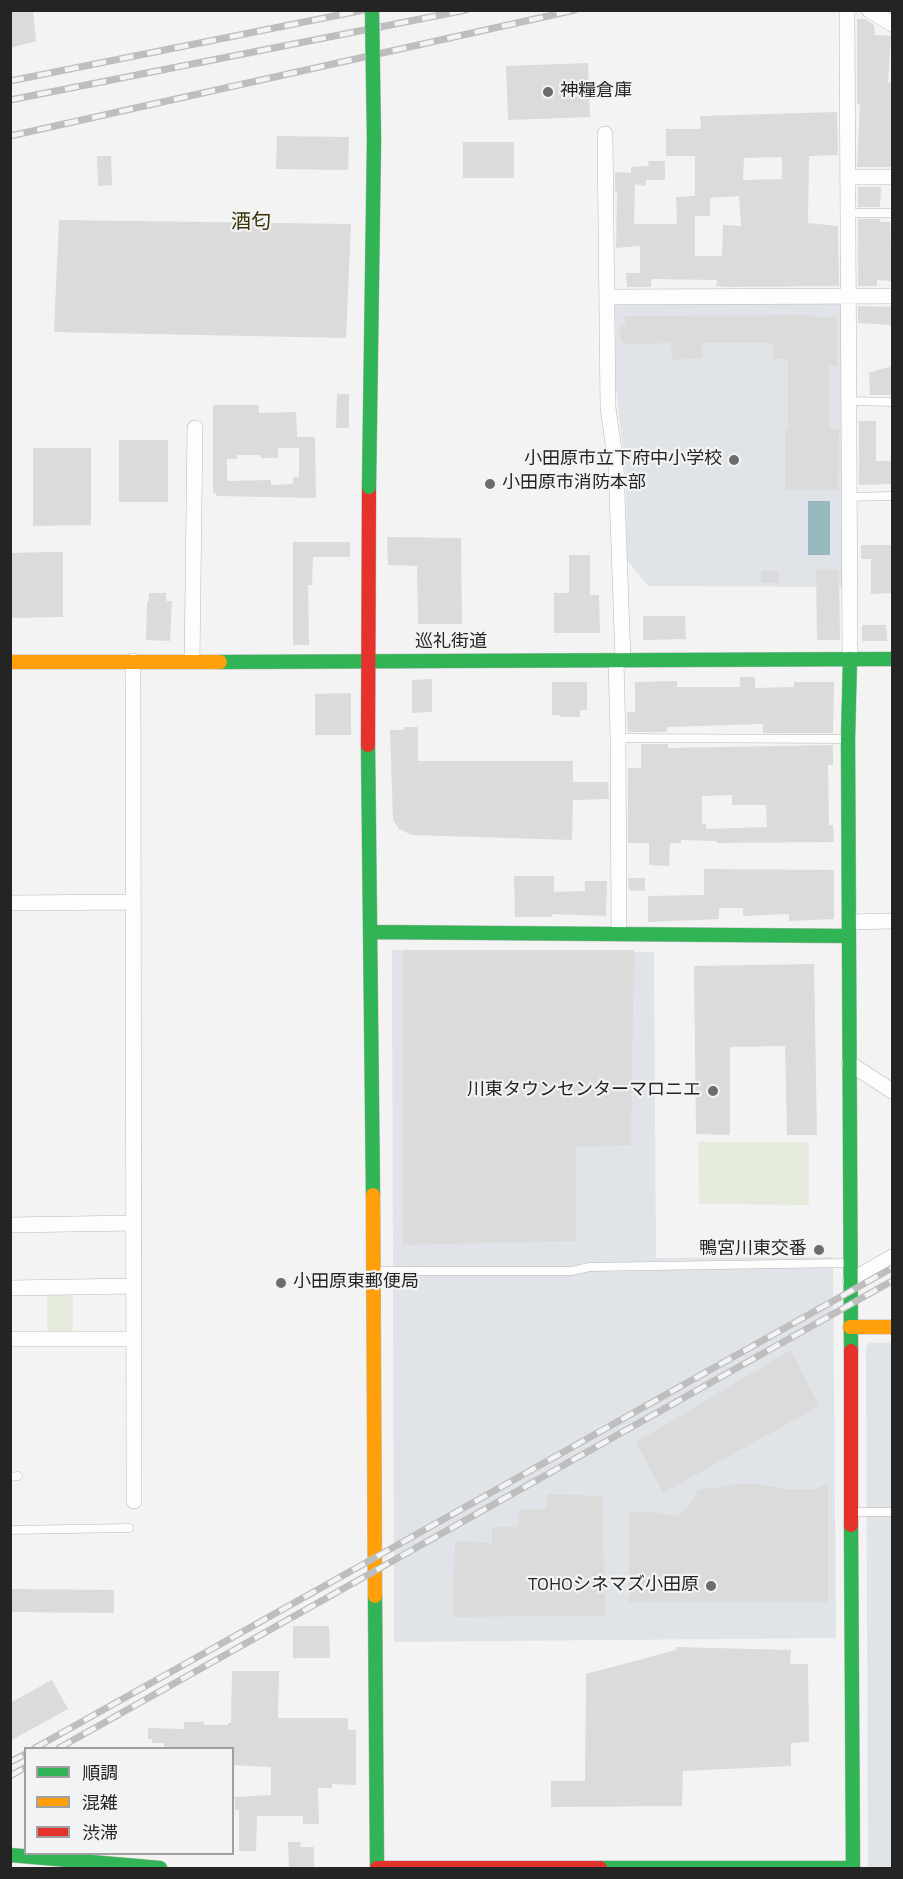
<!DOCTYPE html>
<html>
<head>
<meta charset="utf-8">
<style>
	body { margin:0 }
	#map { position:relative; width:903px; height:1879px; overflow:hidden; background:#f3f3f3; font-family:"Titillium Web","Noto Sans JP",sans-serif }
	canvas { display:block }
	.frame { position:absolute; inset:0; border:12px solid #242424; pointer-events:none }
	.legend { position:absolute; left:24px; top:1747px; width:210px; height:108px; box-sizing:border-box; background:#f2f3f4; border:2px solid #a0a0a1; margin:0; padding:8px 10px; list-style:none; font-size:18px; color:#242424 }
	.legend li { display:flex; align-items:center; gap:12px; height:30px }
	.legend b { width:30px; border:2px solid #a0a0a1 }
</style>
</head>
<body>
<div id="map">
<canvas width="903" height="1879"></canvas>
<div class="frame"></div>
<ul class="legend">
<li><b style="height:8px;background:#30b455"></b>順調</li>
<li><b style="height:8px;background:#ff9f0a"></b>混雑</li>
<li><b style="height:8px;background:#e5322d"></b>渋滞</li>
</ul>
</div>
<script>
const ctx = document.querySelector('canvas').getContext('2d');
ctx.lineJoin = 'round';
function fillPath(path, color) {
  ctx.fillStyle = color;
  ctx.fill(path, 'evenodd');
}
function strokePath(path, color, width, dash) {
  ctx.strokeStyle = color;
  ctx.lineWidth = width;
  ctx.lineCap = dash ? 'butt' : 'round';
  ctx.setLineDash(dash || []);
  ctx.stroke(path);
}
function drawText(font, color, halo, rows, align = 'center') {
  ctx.font = font + ' "Titillium Web","Noto Sans JP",sans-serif';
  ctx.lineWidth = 4.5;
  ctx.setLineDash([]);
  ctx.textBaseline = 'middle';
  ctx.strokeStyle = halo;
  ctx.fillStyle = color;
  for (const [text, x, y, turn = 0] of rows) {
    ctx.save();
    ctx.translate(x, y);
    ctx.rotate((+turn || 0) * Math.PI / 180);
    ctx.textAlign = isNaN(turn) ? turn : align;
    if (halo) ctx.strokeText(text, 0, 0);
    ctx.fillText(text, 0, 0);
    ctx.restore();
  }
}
fillPath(new Path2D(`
	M843 301 845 587 648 586 627 560 626 477 616 388 615 303Z
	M392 950 654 952 656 1258 833 1257 836 1638 394 1642Z
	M869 1343H892V1868H868L866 1347Z`), '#e0e4e8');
fillPath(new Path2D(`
	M698 1142H809V1205L699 1204Z
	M47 1292H73V1335H47Z`), '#e5ebdd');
fillPath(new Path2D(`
	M808 501H830V555H808Z`), '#94babf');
fillPath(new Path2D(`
	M10 10H33L36 41 10 48Z
	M857 19H865L874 25 875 35 891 36 888 82H892V167H857L860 104H857Z
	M588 63 590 117 508 120 506 66Z
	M837 112 838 155 809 156 808 223 838 226 839 286 729 287 716 286 717 280 651 279V287H627L626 273H640V246L616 248 617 191H615V172L631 173V167L649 166 648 161H665V180H646V186L635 184 634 224H677L676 197 695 196V156H666V129H701L700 116ZM782 157V179L743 180 744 158ZM739 196 741 226 723 225 722 256H695V216H710V198Z
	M277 136 349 137 348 170 276 169Z
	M463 142H514V178H463Z
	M97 156H111L112 185 98 186Z
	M858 187H881L880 207H858Z
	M858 219H880V222H890L892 281 877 280V286H858Z
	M59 220 351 224 346 338 54 332Z
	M858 306 892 307V325L858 323Z
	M815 315V317H837V366H829V429H839L838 490H785V430H788V359H773V343H702V358L672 360 671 343 626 344V342H621L620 326H625V316Z
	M892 367V395H870L869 373 884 368Z
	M337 394H349V428H336Z
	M213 405H259V413L296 412 297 437H315L316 498 216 496V493H213ZM278 448H299V477H293V484L271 485V480L227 481V459H237V455H261V458H278Z
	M859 421H876V461H892V484L859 485Z
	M119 440H168V502H119Z
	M33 448H91V525L33 526Z
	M387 537 461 538 462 624H418L417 566 388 565Z
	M293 542H350V557H313L312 585H308L309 645H293Z
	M861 545H892V593L871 594V559H861Z
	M52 552H63V617L10 618V553Z
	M569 555H590V595H599L600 633H554V593H569Z
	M816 570H839L840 640H817Z
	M761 571H779V583H761Z
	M149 593H166V601H172L170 641 146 640 147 601H149Z
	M643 616H685L686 639 643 640Z
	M862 625H886L887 641H862Z
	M740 677H755V688L794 687V682H834L833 733H763V724L667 727V732H628L627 712H635V682L677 681V687H740Z
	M432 679V712L412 713V680Z
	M552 682H587V710H580V717H560V715H552Z
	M351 693V735H315V694Z
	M404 727H418V761H573V782H608L609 799 573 800 572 840 412 835 399 829 393 820 390 730H404Z
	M641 744H668V748L833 745V765H828L829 825H833L834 842 717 843V841L681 840V843H670L669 866 649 865V843H628V768H641ZM732 795V805H766L767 827 706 829V824H702V796Z
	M704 869 834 870V919L789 921V914L743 916V908H719V919L648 922V896L704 895Z
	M514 876H554V892L585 891V881H607L606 916 552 914V917H515Z
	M628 878H645V891L629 890Z
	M403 950H634L631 1145 576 1147V1241L403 1245Z
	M814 964 817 1135H787L785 1046 730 1047V1135L696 1134 694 966Z
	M791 1350 819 1406 663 1493 636 1442Z
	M734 1484H757L786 1489H814L828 1484V1602H629L630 1512H654L676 1516 690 1505 698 1489 718 1488Z
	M547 1494 602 1496 605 1616 453 1617 455 1541 492 1543V1527H518L519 1509H547Z
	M10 1589 114 1590V1613L10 1612Z
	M293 1626H329L330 1658H293Z
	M676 1647 791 1650 790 1664H808L809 1742 791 1743V1766L683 1771 682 1806 551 1807V1781H585L586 1674 676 1650Z
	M232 1671H279L278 1718H348V1730H356V1785L332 1784V1788H318L319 1824H303V1816H257L256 1851H239V1810H235V1797L271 1795V1767L232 1765V1749L164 1748V1743H152V1739H148V1728L184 1729V1722H204V1725H228V1723H231Z
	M52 1680 68 1709 10 1741V1703Z
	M288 1842H301L300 1847H314V1869H289Z`), '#dbdbdb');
const lane = new Path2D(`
	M848 213H892
	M848 401 892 402
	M849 497 892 496
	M618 738 847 739
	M374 1271H572L589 1267 847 1263
	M10 1477 18 1476
	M853 1512H892
	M10 1530 129 1528`);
const street = new Path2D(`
	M847 10 850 659
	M869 10 892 24
	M605 134 608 408 616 464 623 660
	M848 177H892
	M607 297 892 296
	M133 661 134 1501
	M192 661 195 428
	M616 661 618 738 619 934
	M10 903 133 902
	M849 922 892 921
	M849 1063 892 1091
	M10 1225 134 1223
	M850 1281 892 1257
	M10 1288 134 1286
	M10 1339H134`);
const fast = new Path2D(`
	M850 659 848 739 851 1351
	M220 662 892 659
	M368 745 373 1195
	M371 932 849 936
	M851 1525 853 1868
	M375 1596 377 1868
	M10 1855 160 1868
	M600 1868H853`);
const slow = new Path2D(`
	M10 662H220
	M373 1195 375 1596
	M850 1327H892`);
const jam = new Path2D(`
	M368 745 369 487
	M851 1351V1525
	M377 1868H600`);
strokePath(lane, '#b9b9b9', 9);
strokePath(street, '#b9b9b9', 16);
strokePath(fast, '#b9b9b9', 15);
strokePath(slow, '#b9b9b9', 15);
strokePath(jam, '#b9b9b9', 15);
strokePath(lane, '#fdfdfd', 8);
strokePath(street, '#fdfdfd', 15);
strokePath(fast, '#30b455', 14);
strokePath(slow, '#ff9f0a', 14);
strokePath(jam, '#e5322d', 14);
const rail = new Path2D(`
	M10 81 364 10
	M10 100 466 10
	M10 136 575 10
	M35 1748 892 1268
	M59 1748 892 1281
	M10 1762 26 1754
	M10 1776 26 1767`);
strokePath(rail, '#bebebe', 7);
strokePath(rail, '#f2f3f4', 4.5, [14]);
const fastBridge = new Path2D(`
	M369 487 374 140 372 10`);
strokePath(fastBridge, '#b9b9b9', 15, []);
strokePath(fastBridge, '#30b455', 14);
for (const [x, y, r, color] of [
	[548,92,6,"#6c6c6c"],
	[734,460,6,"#6c6c6c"],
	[490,484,6,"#6c6c6c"],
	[713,1091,6,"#6c6c6c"],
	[819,1250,6,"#6c6c6c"],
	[281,1283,6,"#6c6c6c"],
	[711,1586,6,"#6c6c6c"]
]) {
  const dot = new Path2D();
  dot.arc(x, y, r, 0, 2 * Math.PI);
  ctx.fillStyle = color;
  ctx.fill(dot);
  strokePath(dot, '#f2f3f4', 2);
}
drawText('18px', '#242424', '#f2f3f4', [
	["神糧倉庫",560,92,"left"],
	["小田原市立下府中小学校",722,460],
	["小田原市消防本部",502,484,"left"],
	["川東タウンセンターマロニエ",701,1091],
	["鴨宮川東交番",807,1250],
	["小田原東郵便局",293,1283,"left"],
	["TOHOシネマズ小田原",699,1586]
], 'right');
drawText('18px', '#242424', '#f2f3f4', [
	["巡礼街道",451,643]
]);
drawText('20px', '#3b3207', '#f2f3f4', [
	["酒匂",251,223]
]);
</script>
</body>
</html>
